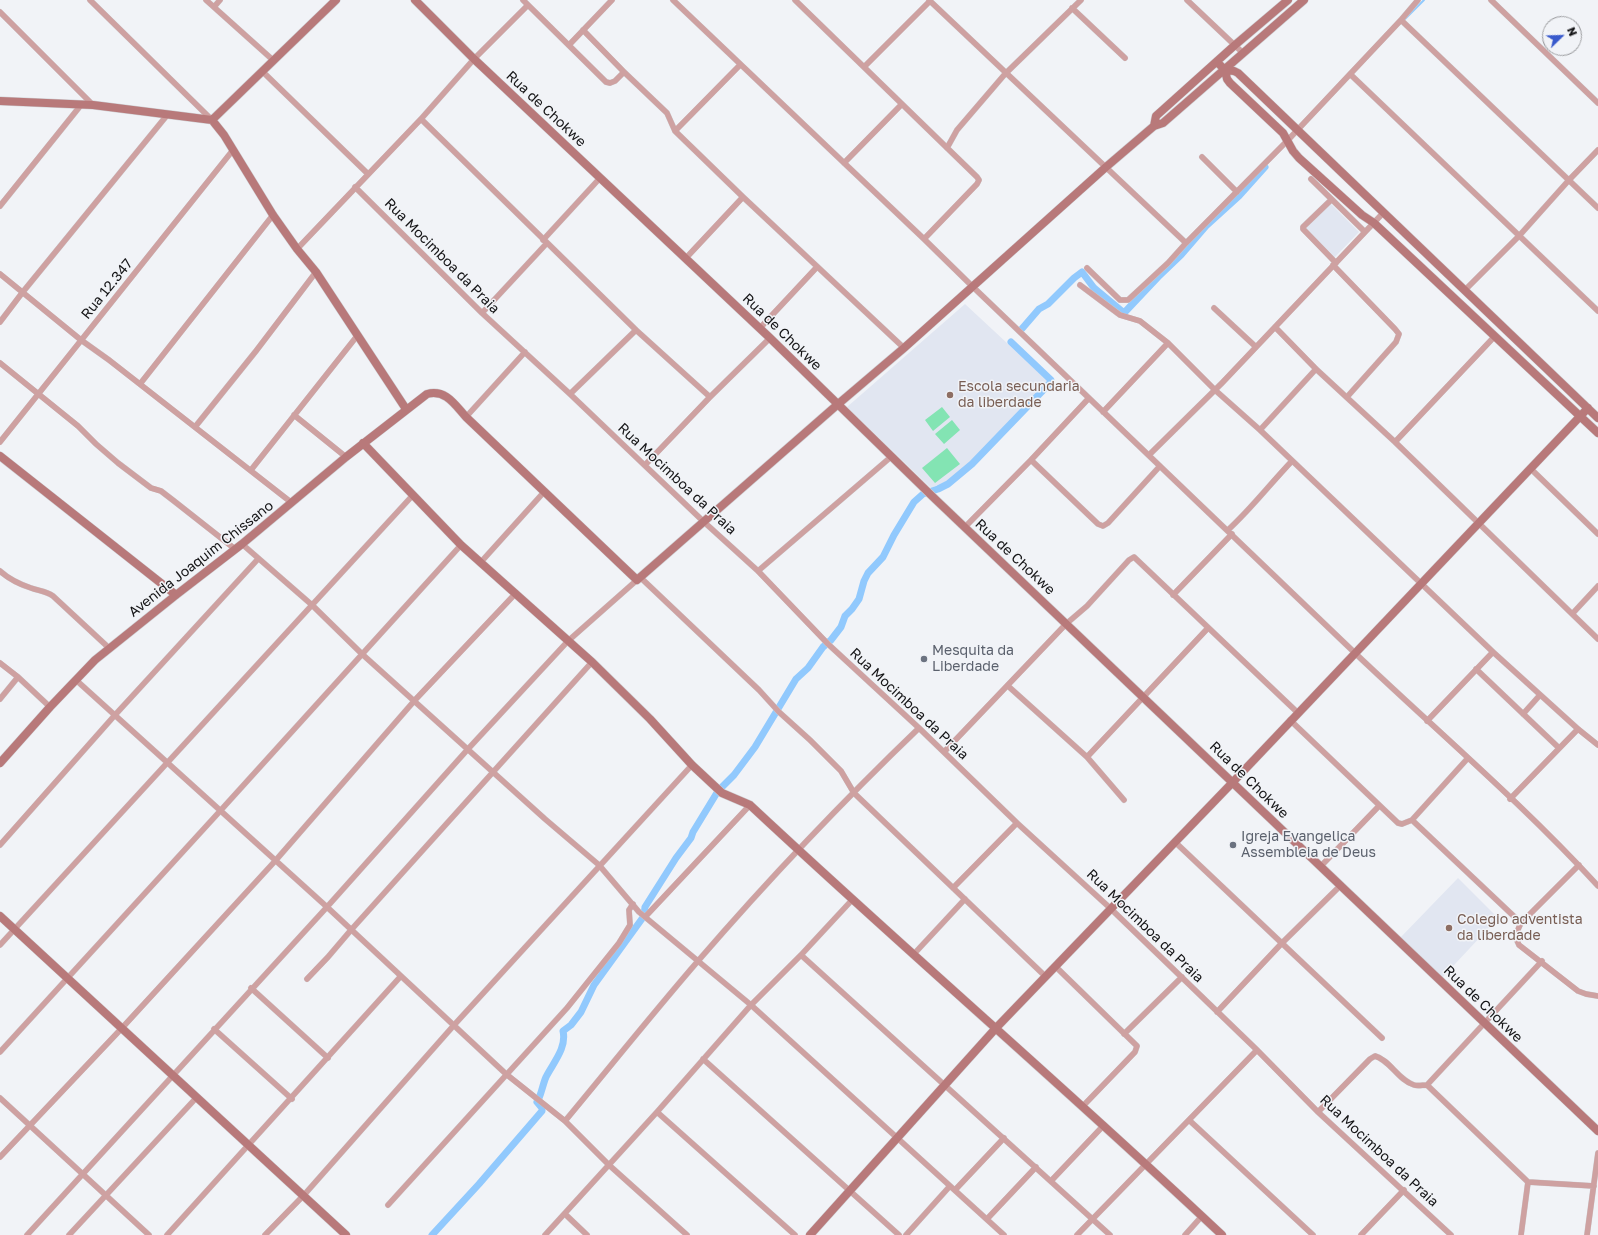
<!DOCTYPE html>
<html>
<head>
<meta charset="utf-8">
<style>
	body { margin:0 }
	#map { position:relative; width:1598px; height:1235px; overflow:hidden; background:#f1f3f7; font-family:"Golos Text",sans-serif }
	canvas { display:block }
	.north { position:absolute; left:1542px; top:16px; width:40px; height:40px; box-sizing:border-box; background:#f1f3f7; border:1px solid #999a9d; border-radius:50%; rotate:67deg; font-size:11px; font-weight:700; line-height:16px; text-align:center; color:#141416 }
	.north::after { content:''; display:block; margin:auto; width:14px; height:18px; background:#395acc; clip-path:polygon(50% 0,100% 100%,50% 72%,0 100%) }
</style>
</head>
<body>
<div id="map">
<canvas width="1598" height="1235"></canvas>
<div class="north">N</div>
</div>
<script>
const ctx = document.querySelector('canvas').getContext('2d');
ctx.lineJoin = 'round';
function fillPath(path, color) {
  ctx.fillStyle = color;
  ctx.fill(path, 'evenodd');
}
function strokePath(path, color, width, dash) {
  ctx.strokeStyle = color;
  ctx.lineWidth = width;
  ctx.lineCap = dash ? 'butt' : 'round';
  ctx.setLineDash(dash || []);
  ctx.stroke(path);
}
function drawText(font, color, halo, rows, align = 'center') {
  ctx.font = font + ' "Golos Text",sans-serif';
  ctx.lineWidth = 3;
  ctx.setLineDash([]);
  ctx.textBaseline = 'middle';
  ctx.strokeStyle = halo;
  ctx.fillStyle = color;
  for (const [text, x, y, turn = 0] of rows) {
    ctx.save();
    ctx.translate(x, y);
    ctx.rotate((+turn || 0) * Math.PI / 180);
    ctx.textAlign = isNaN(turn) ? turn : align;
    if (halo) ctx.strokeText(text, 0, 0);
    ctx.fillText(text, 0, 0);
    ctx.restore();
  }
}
fillPath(new Path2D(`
	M1330 203 1359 232 1334 258 1305 229Z
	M965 304 1050 383 980 455 949 480 931 488 847 407Z
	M1458 878 1498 918 1441 979 1400 938Z`), '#e1e6f1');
fillPath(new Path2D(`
	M942 407 950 417 933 431 925 420Z
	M952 420 960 430 944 444 935 434Z
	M947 448 960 464 935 483 922 468Z`), '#83e4b3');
strokePath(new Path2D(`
	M1404 20 1424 0`), '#91c9fd', 2);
strokePath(new Path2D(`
	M1020 331 1039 309 1048 304 1074 278 1082 272 1094 288 1124 313 1158 277 1181 255 1206 226 1239 196 1265 167
	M539 1098C542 1091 543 1084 546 1077 553 1063 567 1048 563 1031L571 1025 581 1012 594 985 644 916 645 907 676 858 691 838 693 832 718 791 734 775 755 747 796 679 808 668 823 647 831 640 841 627 845 616 852 609 859 599 864 581 868 573 883 557 894 535 914 502 923 494 938 489 948 484 972 464 1051 382V380L1011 342
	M432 1235 479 1184 542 1111V1108L537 1102`), '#91c9fd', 7);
const street = new Path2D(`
	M90 0 212 120
	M206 0 274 61
	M523 0 606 82 610 83 615 81 624 72
	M673 0 924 239 972 286C1100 409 1228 532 1356 654 1437 731 1523 804 1598 886
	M795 0 977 177 979 180 977 184 924 239
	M929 0 1186 243
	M1187 0 1243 53
	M1491 0 1598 103
	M214 7 220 0
	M1072 8 1125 58
	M0 12 93 105
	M1401 20 1598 208
	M583 30 624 72 667 113 675 131 743 197 904 348
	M569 45 612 0
	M864 67 930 1
	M263 72 368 174
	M1350 74 1598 311
	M421 119 636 330 710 397
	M675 131 740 65
	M947 148 957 130 1005 74 1081 0
	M1202 157 1237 192
	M844 163 902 104
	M1311 179 1365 232
	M355 187 482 313 570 394 704 522 758 571 828 644 919 728 1017 823 1110 908 1257 1050 1318 1112 1451 1235
	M1331 200 1303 227V229L1336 263
	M0 206 81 105
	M543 240 600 178
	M297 249 421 119 474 59 528 5
	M686 258 743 197
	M1333 265 1395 329 1399 334 1396 342 1347 397
	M1087 268 1120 300H1128L1168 263 1186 243 1288 140 1401 20 1418 0
	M0 274 81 340 109 360 292 503
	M1080 285 1120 315 1140 321 1168 343 1215 390 1260 430 1493 652 1578 729 1598 745
	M1465 290 1519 236 1569 180 1598 150
	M1214 308 1256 347
	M482 313 547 243
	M0 322 22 293 168 114
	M1275 327 1316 369 1395 442 1598 639
	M760 328 817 267
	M0 363 78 426 96 444 118 463 151 488 161 491 174 501 235 549
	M140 384 273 215
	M570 394 636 330
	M1103 412 1168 343
	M294 415 346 457
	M466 417 525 352
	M195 427 256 351 316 272
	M1260 430 1316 369
	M0 442 233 150
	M1395 442 1495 336
	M1149 455 1222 383 1384 212
	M1031 460 1098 524 1103 526 1108 523 1160 466
	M645 465 710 397 770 338
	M1531 469 1598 534
	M251 470 357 336
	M965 527 1031 460 1089 398
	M1228 530C1251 509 1270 484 1292 461
	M242 544 312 605 362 654 545 819 599 865 639 912 751 1005 1004 1235
	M481 562 544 492
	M0 571C10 580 19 584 31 588 39 591 46 591 53 596L109 648
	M758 571 892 456
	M641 578 759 690 779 712 810 740 841 771 854 793 1045 976
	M1173 595 1232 534
	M1573 613 1598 586
	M0 663 18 677 50 707
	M1476 669 1559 748
	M76 680 327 907 506 1074 565 1121 609 1165 687 1235
	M1008 686 1087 757 1124 800
	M0 699 18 677
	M1523 714 1540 695
	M1290 720 1398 823 1402 824 1412 820 1468 758
	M1427 721 1493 652
	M944 752 1066 624 1087 606 1129 560 1134 557 1298 713
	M1087 757 1208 628
	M1510 799 1578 729
	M1412 820 1521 923
	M1175 842 1382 1038
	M0 845 115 715 258 559
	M1579 865 1521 923C1517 931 1514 937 1519 945L1578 991 1586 994 1598 996
	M1321 866 1379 806
	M953 888 1017 823
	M645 917 750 805
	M0 945 413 495
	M801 955 1110 1235
	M913 955 965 899
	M1055 966 1137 1046 1135 1052 1083 1106
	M307 979 328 957 351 930 592 662
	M251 988 328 1058
	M1217 1012 1282 943 1341 885
	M214 1029 292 1099
	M1124 1034 1182 977
	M0 1052 221 810 461 545
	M703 1059 899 1235
	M1427 1085 1542 961
	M0 1098 149 1235
	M657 1112 795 1235
	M1318 1112 1370 1059 1375 1056C1390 1060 1398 1080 1414 1085 1417 1086 1423 1085 1427 1085L1528 1182 1594 1186
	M1189 1120 1313 1235
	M565 1121C609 1068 653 1013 698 961 768 880 842 802 919 728
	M0 1157 122 1028 276 860 415 700 516 593
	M1051 1181 1104 1125
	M955 1190 1004 1138
	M388 1205 567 1008 619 943 630 925 629 910 633 904
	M565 1214 587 1235
	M987 1219 1036 1167
	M27 1235 327 907 468 749 568 641 637 580
	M69 1235 197 1097
	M167 1235 401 976
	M265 1235 304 1195 455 1024 692 765
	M545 1235 657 1112 751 1005 801 955 852 900
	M906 1235 950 1186
	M1077 1235 1257 1050
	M1185 1235 1202 1216
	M1361 1235 1404 1190
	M1521 1235 1528 1182
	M1587 1235 1598 1153`);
const secondary = new Path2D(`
	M415 0 474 59 770 338 933 497 1598 1131
	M1217 62 1225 70 1227 79 1230 83 1283 133 1293 151 1299 158 1362 215 1374 223 1598 433
	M1225 70 1234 71 1238 73 1598 418
	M0 101 93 105 212 120 224 135 273 215 297 249 316 272 406 409
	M212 120 336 0
	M1154 126 1156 116 1235 45 1288 0
	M363 443 461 545 592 662 650 719 692 765 722 793 750 805C905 950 1067 1089 1222 1235
	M0 456 176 595
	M0 763 50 707 95 660 176 595 242 544 346 457 427 394C446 389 455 405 466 417L637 580 837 405 904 348 1106 167 1154 126 1163 123 1304 0
	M0 916 346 1235
	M810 1235 996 1028 1232 783 1588 408`);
strokePath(street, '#cecfd3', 6);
strokePath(secondary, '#cecfd3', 9);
strokePath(street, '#cea1a1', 5.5);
strokePath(secondary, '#b8797a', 8);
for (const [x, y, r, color] of [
	[950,395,4,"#8d6e63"],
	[924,659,4,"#6b7280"],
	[1233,845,4,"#6b7280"],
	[1449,928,4,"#8d6e63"]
]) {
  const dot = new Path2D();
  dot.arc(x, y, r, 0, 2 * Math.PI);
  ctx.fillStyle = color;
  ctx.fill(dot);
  strokePath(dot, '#f1f3f7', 1.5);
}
drawText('14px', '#141416', '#f1f3f7', [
	["Rua de Chokwe",546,109,43],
	["Rua Mocimboa da Praia",442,256,45],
	["Rua 12.347",107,289,-51],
	["Rua de Chokwe",782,332,44],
	["Rua Mocimboa da Praia",677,479,43],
	["Rua de Chokwe",1015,557,43],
	["Avenida Joaquim Chissano",201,559,-38],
	["Rua Mocimboa da Praia",909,704,43],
	["Rua de Chokwe",1249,780,44],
	["Rua Mocimboa da Praia",1145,926,44],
	["Rua de Chokwe",1483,1004,44],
	["Rua Mocimboa da Praia",1379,1151,43]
]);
drawText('14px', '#785e54', '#f1f3f7', [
	["Escola secundaria",958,387],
	["da liberdade",958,403],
	["Colegio adventista",1457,920],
	["da liberdade",1457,936]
], 'left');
drawText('14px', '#5b616d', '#f1f3f7', [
	["Mesquita da",932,651],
	["Liberdade",932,667],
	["Igreja Evangelica",1241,837],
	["Assembleia de Deus",1241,853]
], 'left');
</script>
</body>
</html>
